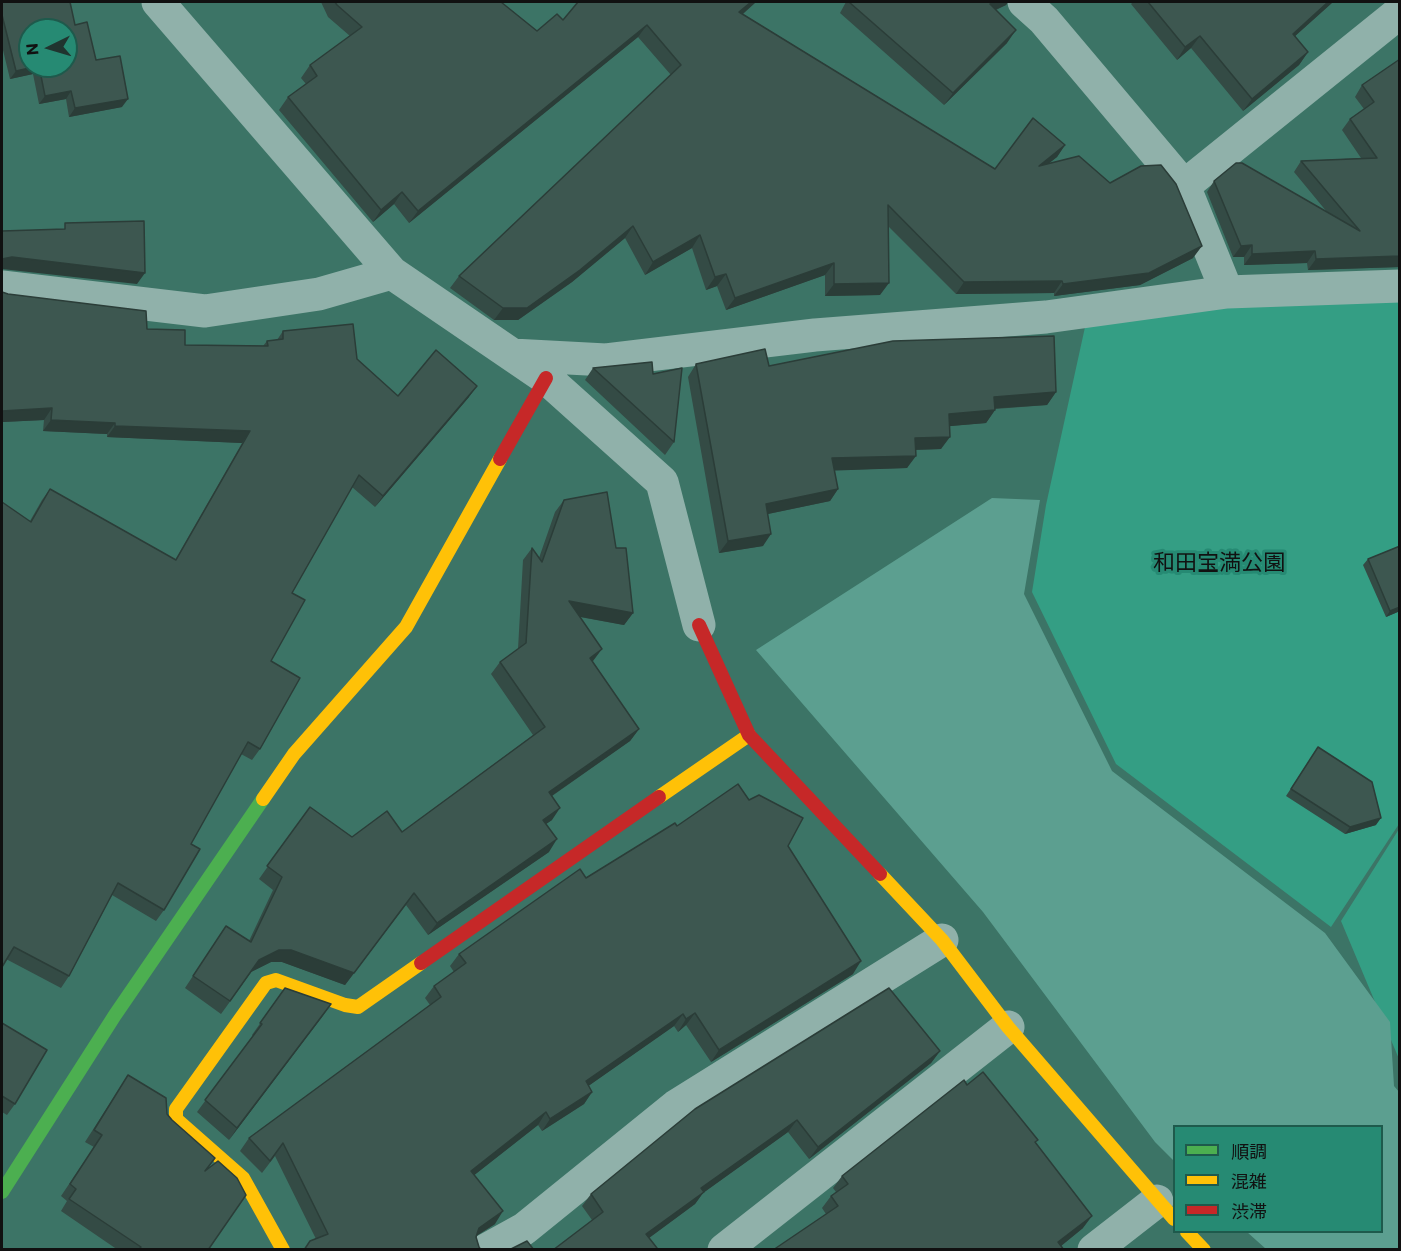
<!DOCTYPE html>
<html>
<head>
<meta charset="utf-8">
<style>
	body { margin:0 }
	#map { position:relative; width:1401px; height:1251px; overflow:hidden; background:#3c7466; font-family:Commissioner,"Noto Sans JP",sans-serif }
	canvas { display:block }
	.frame { position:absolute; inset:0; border:3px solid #111; pointer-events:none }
	.legend { position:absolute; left:1173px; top:1125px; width:210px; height:108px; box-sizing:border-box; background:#268a73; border:2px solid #1e5a4c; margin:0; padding:8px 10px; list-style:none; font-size:18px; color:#111 }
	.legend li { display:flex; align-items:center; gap:12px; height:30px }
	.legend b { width:30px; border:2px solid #1e5a4c }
	.north { position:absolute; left:18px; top:18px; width:60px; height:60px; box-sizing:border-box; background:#268a73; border:2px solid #1e5a4c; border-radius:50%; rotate:265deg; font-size:16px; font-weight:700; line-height:24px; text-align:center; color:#111 }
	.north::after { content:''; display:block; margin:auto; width:21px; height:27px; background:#20342f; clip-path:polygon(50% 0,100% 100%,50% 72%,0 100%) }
</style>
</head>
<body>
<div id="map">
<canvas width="1401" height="1251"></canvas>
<div class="frame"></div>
<ul class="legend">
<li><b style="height:8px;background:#4caf50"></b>順調</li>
<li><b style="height:8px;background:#ffc107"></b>混雑</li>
<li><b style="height:8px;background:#c62828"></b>渋滞</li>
</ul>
<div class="north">N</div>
</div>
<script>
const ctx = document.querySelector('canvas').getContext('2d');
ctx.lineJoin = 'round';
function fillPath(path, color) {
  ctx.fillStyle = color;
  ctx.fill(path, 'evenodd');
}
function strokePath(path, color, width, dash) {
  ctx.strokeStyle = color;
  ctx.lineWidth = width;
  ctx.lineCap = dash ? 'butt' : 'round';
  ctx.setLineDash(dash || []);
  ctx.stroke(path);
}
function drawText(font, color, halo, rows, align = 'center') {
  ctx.font = font + ' Commissioner,"Noto Sans JP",sans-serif';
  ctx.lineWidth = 6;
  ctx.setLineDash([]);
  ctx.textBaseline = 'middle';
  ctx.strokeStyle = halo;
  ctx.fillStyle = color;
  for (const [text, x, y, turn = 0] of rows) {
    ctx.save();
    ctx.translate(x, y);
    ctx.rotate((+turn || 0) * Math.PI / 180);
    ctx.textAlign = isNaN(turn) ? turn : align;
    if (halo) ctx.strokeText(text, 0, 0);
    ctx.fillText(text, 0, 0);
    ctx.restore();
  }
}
fillPath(new Path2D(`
	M1399 299V824L1331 927 1116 764 1032 592 1046 505 1087 318 1232 306Z
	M1399 829V1059L1341 921Z`), '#349e84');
fillPath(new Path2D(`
	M992 498 1040 500 1024 594 1112 771 1325 933 1390 1022 1394 1086 1400 1093 1399 1249H1266L1247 1232H1382V1126H1174V1161L1155 1142 983 912 756 650Z`), '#5c9f90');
strokePath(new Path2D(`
	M158 2 392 273 546 378 662 482 699 625
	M1024 2 1044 20 1184 186 1227 292
	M1184 186 1400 12
	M2 287 205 311 319 294 392 273
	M512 355 606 360 815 335 1046 317 1227 292 1400 286
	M486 1250 524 1229 676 1106 942 940
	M724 1250 1008 1027
	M1094 1250 1157 1201`), '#90b1aa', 33);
strokePath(new Path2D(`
	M2 1192 115 1015 263 799`), '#4caf50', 14);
strokePath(new Path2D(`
	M659 797 749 735
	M263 799 294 754 406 627 500 459
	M880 874 942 940 1008 1027 1174 1219
	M1187 1232 1204 1250
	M283 1250 243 1178 176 1119V1109L266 983 276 980 345 1005 358 1007 421 963`), '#ffc107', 14);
strokePath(new Path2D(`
	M500 459 546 378
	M699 625 749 735 880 874
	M421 963 659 797`), '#c62828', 14);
fillPath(new Path2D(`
	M2 2 75 25 122 107 69 117 66 99 39 104 33 74 10 79 2 46Z
	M321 2H501L537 31 563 20 578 2H756L743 14 995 169 1065 145 1057 157 1048 164 1193 258 1140 285 1054 296V293L956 294 888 226 880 295 825 296V275L726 310 717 286 706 290 692 248 645 275 625 238 572 282 518 320H494L450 288 459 276 671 75 638 37 409 223 394 204 373 222 279 110 288 97 306 84 301 78 310 65 350 36 328 17Z
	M846 2H1008L1006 5 996 10 1007 43 944 105 840 13Z
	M1133 2H1333L1295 36 1308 52 1299 65 1243 111 1191 48 1177 60 1131 4Z
	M1400 59V267L1308 270 1307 263 1244 265V257H1233L1207 192 1214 181 1327 212 1294 172 1301 161 1361 158 1342 130 1350 119 1364 109 1355 97 1362 85Z
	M2 292 8 294 147 329 185 345 263 346 267 341 277 340 283 331 357 359 398 396 469 397 375 507 352 487 292 593 271 661 260 749 252 760 241 754 191 844 164 910 156 921 112 895 69 976 61 988 6 959 30 521 42 500 50 489 175 560 242 443 107 437V434L43 431 44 420 2 422Z
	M696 364 769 366 1056 392 1047 405 995 409V410L986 423 949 426 941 449 916 450 907 468 834 470 838 489 830 501 768 514 763 546 719 553 688 377Z
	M593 368 653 374 674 442 665 455 585 380Z
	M564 500 616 548 633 613 624 625 580 617 593 662 639 729 630 741 552 796V820L546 824 549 852 428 935 406 905 345 985 282 962H271L251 972 221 1014 185 988 226 926 249 941 273 890 259 879 310 807 352 837 402 832 533 735 491 674 500 662 518 649 523 560 532 548 539 558 555 512Z
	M1400 546V611L1386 617 1363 565 1368 559Z
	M1318 747 1376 825 1345 834 1286 796Z
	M749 800 788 846 853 974 711 1062 686 1025 678 1032 674 1026 588 1086 592 1092 584 1104 542 1131 538 1125 474 1175 495 1224 476 1236 479 1247 316 1239 275 1156 262 1173 240 1151 249 1138 430 1005 425 998 434 986 454 972 450 966 459 954 586 878 677 826Z
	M285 988 331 1004 229 1140 197 1112 253 1036 252 1035Z
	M2 1023 15 1104 7 1115 2 1112Z
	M940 1051 931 1063 809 1159 788 1132 703 1193 695 1204 649 1238 592 1220 582 1206 591 1194Z
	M128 1075 167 1114 206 1170 208 1250H118L61 1211 67 1201 61 1196 94 1147 85 1142Z
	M967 1085 1036 1143 1083 1228 1061 1246 826 1214 822 1208 831 1196 836 1192 833 1188 842 1176Z`), '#344b45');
fillPath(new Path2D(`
	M751 2H756L731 24 739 12Z
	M995 2H1008L1006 5 981 16 990 4Z
	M1328 2H1333L1284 46 1293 34Z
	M647 25 638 37 409 223 418 211Z
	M1016 30 1007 43 944 105 953 93Z
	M1200 36 1191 48 1177 60 1185 47Z
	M1308 52 1299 65 1243 111 1252 99Z
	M39 66 33 74 10 79 16 71Z
	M71 91 66 99 39 104 45 96Z
	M128 99 122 107 69 117 75 108Z
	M1065 145 1057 157 1030 178 1039 166Z
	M402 192 394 204 373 222 381 210Z
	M633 226 625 238 572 282 518 320H494L503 308Z
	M700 235 692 248 645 275 653 262Z
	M1252 245 1244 257H1233L1241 246Z
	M1202 246 1193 258 1140 285 1054 296 1063 284Z
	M1315 251 1307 263 1244 265 1252 254Z
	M1400 256 1399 267 1308 270 1316 259Z
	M12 257 145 273 137 284 2 269V259Z
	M834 263 825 275 726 310 735 298Z
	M726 274 717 286 706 290 715 277Z
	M1062 281 1054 293 956 294 964 282Z
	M889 283 880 295 825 296 834 284Z
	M477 386 469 397 375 507 383 496Z
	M1056 392 1047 405 986 409 994 397Z
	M52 408 44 420 2 422V411Z
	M995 410 986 423 940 427 949 414Z
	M51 420 115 423 107 434 43 431Z
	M115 426 250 431 242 443 107 437Z
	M950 437 941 449 906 450 915 438Z
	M916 456 907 468 823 471 832 458Z
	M838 489 830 501 758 516 766 504Z
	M771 534 763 546 719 553 728 541Z
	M569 601 633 613 624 625 560 613Z
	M1400 607V611L1386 617 1390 611Z
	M602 649 593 661 581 670 590 658Z
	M639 729 630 741 540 804 549 792Z
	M560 808 552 820 534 832 543 820Z
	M1381 818 1376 825 1345 834 1350 827Z
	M557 839 549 852 428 935 437 923Z
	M414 893 345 985 282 962H271L251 972 221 1014 259 960 279 950Z
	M861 961 853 974 711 1062 719 1050Z
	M331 1004 322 1017 229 1140 237 1128Z
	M695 1013 686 1025 678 1032 686 1019Z
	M683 1014 674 1026 577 1094 586 1081Z
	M940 1051 931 1063 809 1159 818 1147Z
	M592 1092 584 1104 542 1131 550 1119Z
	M546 1112 538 1125 463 1184 471 1171Z
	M797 1120 788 1132 703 1193 695 1204 638 1246 646 1234 701 1188Z
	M503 1211 495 1224 470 1240 479 1228Z
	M1092 1216 1083 1228 1056 1250 1058 1242Z`), '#2b3d38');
const building = new Path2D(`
	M2 2H70L75 25 87 22 96 60 120 56 128 99 75 108 71 91 45 96 39 66H66V30H30V66H38L16 71 2 15Z
	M335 2H501L537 31 557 14 563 20 578 2H751L739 12 995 169 1033 118 1065 145 1039 166 1079 156 1110 183 1141 166 1161 165 1176 184 1202 246 1149 273 1063 284 1062 281 964 282 888 205 889 283 834 284V263L735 298 726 274 715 277 700 235 653 262 633 226 580 270 527 308H503L459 276 681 65 647 25 418 211 402 192 381 210 288 97 317 76 310 65 362 27 337 5Z
	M849 2H995L990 4 1016 30 953 93Z
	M1148 2H1328L1293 34 1308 52 1252 99 1200 36 1185 47Z
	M1400 59V256L1316 259 1315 251 1252 254V245L1241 246 1214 181 1236 163H1242L1360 231 1301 161 1377 158 1350 119 1374 102 1362 85Z
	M144 221 145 273 12 257 2 259V231L65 229V223Z
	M2 292 8 294 146 311 147 329 185 330V345L268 346 267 341 283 339V331L353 324 357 359 398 396 436 350 477 386 383 496 359 475 292 593 305 600 271 661 300 678 260 749 248 742 191 844 200 849 164 910 118 883 69 976 14 947 2 967V502L31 522 50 489 176 560 250 431 115 426V423L51 420 52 408 2 411Z
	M1054 336 1056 392 994 397 995 410 949 414 950 437 915 438 916 456 832 458 838 489 766 504 771 534 728 541 696 364 765 349 769 366 893 341Z
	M652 362 653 374 682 368 674 442 593 368Z
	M607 492 616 548H626L633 613 569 601 602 649 590 658 639 729 549 792 560 808 543 820 557 839 437 923 414 893 354 973 291 950H279L259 960 230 1001 193 976 226 926 251 942 282 877 267 866 310 807 352 837 387 811 402 832 545 727 500 662 526 643 532 548 542 562 564 500Z
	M1400 546V607L1390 611 1368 559Z
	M1318 747 1372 782 1381 818 1350 827 1291 789Z
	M738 784 749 800 759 795 803 818 788 846 861 961 719 1050 695 1013 686 1019 683 1014 586 1081 592 1092 550 1119 546 1112 471 1171 503 1211 479 1228 476 1237 479 1247 481 1250H304L310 1241 328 1234 283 1143 270 1161 249 1138 441 997 434 986 466 963 459 954 580 869 586 878 675 823 677 826Z
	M285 988 331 1004 237 1128 205 1100 262 1024 260 1023Z
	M889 988 940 1051 818 1147 797 1120 701 1188 704 1192 646 1234 657 1248 654 1250H553L603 1212 591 1194 695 1109Z
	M2 1023 47 1050 15 1104 2 1096Z
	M983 1072 1038 1140 1035 1142 1092 1216 1058 1242 1064 1250H773L838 1206 831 1196 848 1184 842 1176 964 1080 967 1085Z
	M128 1075 166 1098 167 1114 172 1120 215 1158 205 1171 218 1161 237 1178 246 1195 208 1250H138L141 1247 69 1199 76 1189 70 1184 102 1135 94 1130Z
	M527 1241 534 1250H509Z`);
fillPath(building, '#3d5750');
strokePath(building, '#2b3d38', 1.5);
drawText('22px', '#111', '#268a73', [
	["和田宝満公園",1219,563]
]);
</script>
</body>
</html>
